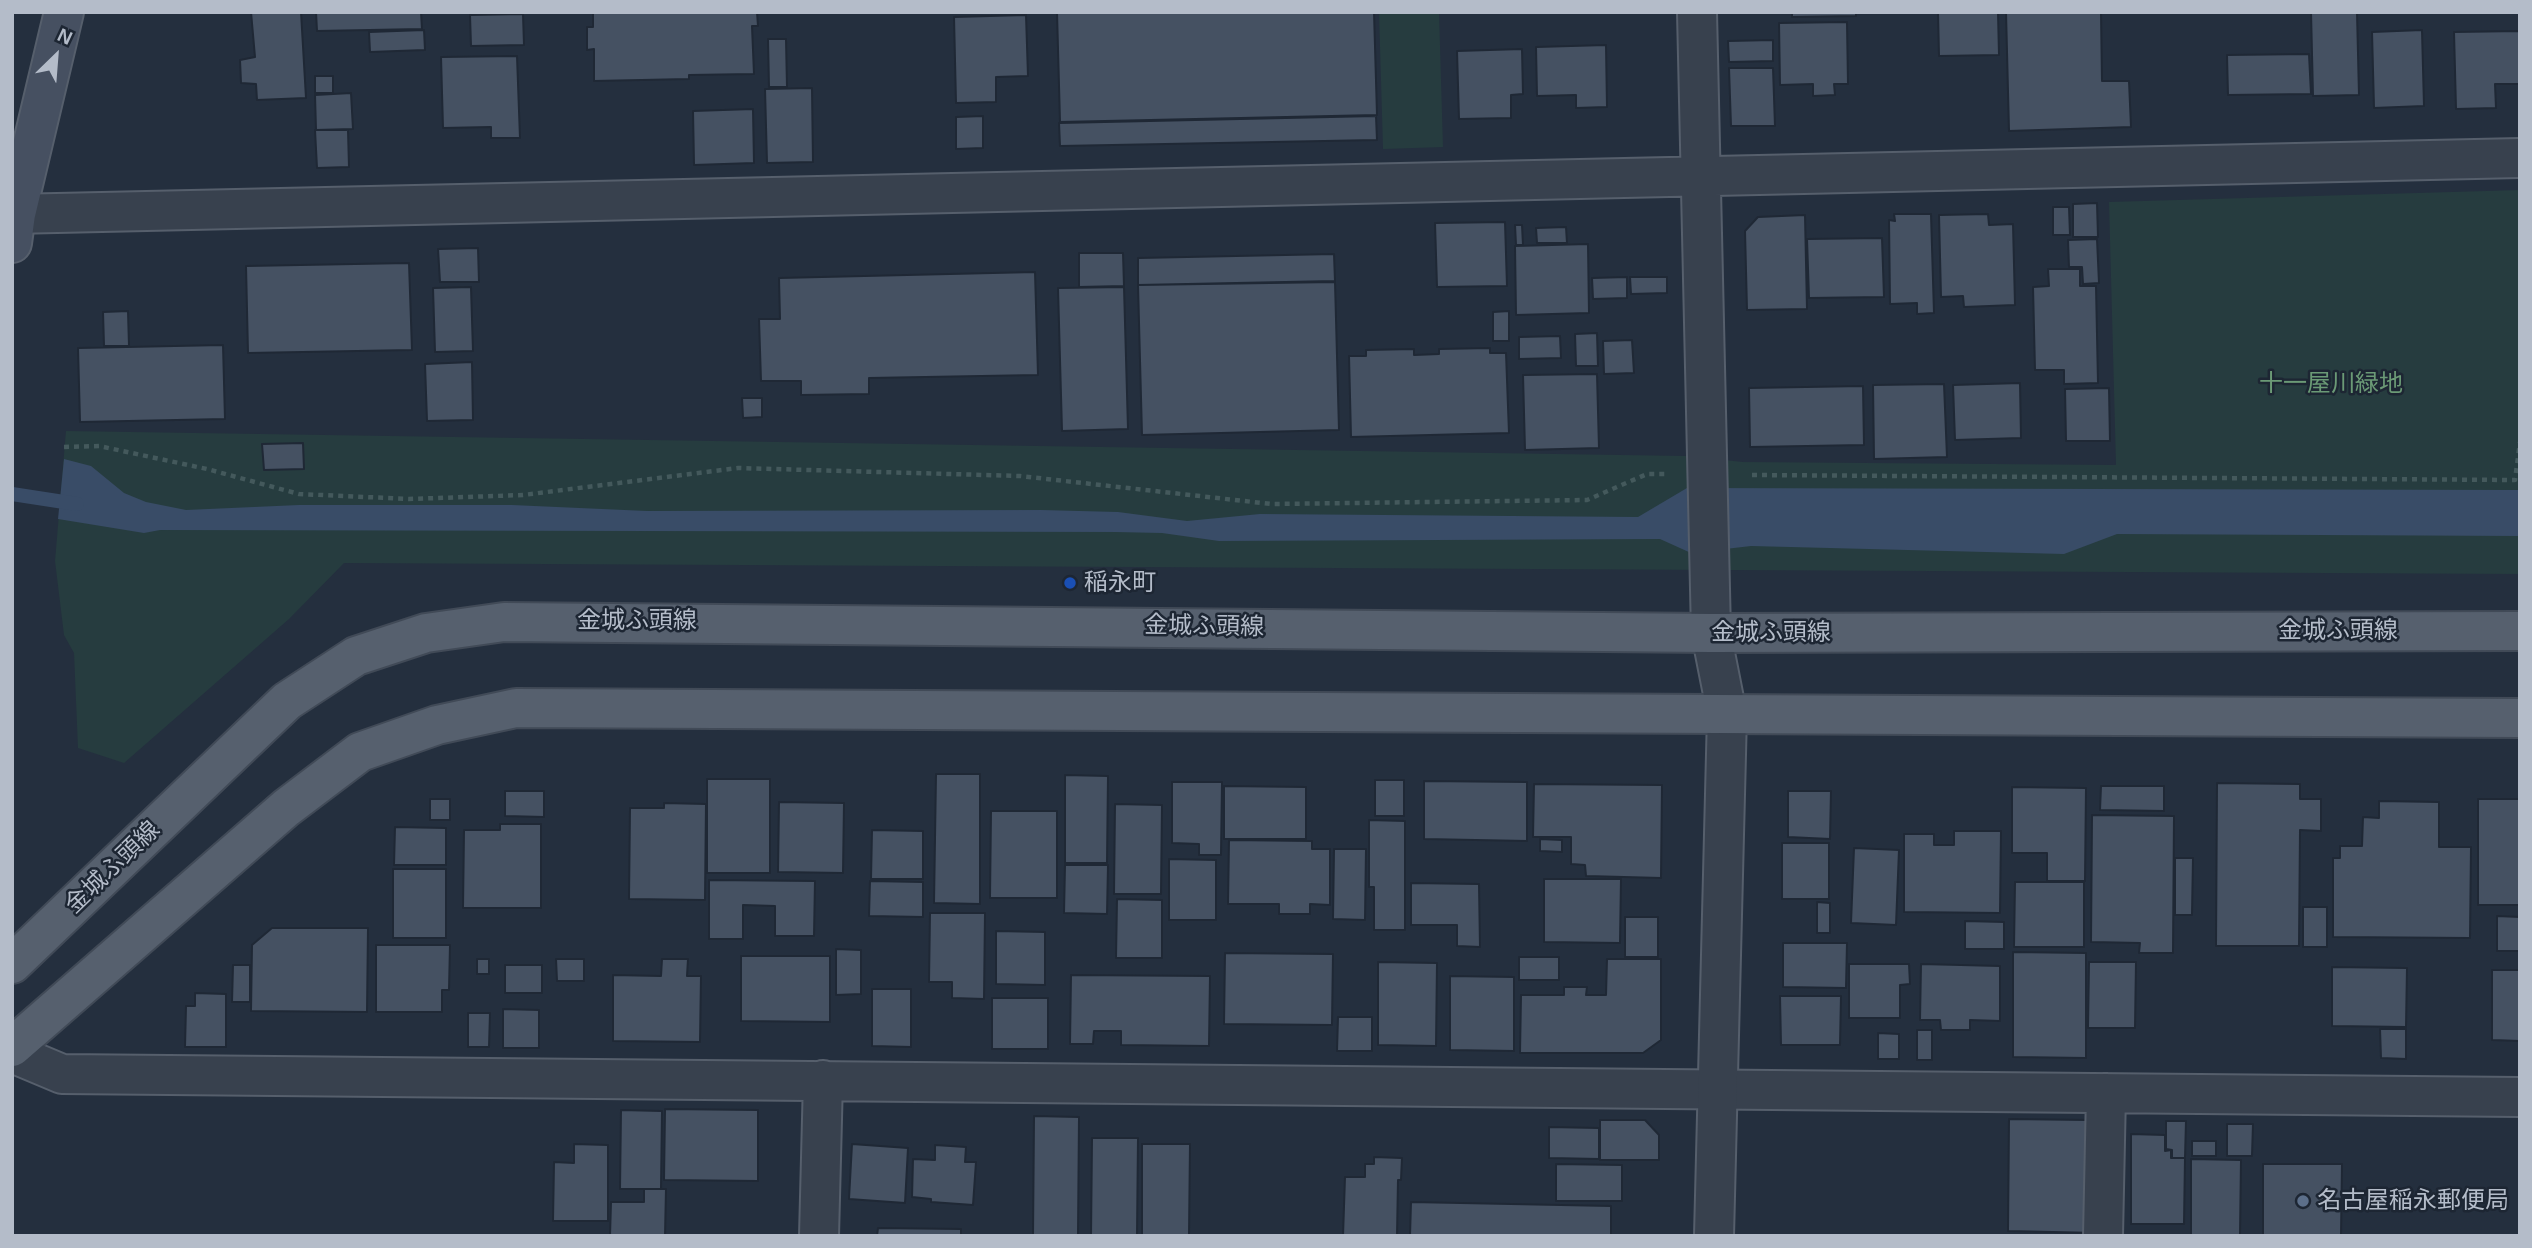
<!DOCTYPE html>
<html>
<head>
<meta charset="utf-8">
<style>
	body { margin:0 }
	#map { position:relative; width:2532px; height:1248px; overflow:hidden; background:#242f3e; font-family:Helvetica,sans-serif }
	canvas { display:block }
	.frame { position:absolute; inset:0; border:14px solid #b4bcc9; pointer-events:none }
	.north { position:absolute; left:21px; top:21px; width:70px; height:70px; -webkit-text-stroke:5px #1d2633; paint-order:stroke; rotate:25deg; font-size:19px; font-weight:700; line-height:28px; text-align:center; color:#b4bcc9 }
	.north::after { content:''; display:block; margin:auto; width:24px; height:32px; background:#b4bcc9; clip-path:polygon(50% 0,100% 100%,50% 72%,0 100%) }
</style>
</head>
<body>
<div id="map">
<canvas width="2532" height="1248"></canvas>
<div class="frame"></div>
<div class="north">N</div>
</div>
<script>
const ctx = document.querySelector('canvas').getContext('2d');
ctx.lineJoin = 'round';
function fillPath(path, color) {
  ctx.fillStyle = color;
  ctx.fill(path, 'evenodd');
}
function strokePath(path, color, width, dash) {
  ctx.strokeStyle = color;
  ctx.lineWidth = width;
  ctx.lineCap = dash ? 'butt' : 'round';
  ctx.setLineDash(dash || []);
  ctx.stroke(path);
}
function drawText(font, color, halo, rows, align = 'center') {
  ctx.font = font + ' Helvetica,"Noto Sans JP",sans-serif';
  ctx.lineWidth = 5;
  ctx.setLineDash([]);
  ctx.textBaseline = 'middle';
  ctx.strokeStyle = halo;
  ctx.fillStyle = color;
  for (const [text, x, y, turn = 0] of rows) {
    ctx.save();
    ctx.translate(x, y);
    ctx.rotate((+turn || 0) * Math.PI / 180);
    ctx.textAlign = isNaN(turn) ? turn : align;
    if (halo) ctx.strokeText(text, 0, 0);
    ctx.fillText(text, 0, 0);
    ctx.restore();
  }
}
fillPath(new Path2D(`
	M1379 12H1439L1443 147 1383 149Z
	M2520 190V574L344 563 289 619 124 763 78 748 74 653 64 635 55 561 66 431 1686 456 1743 462 2116 465 2109 202Z`), '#263c3f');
fillPath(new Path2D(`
	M64 459 91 466 124 493 146 502 186 510 299 505H512L647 511 1041 510 1118 512 1187 521 1260 514 1638 517 1687 488 2520 490V536L2117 534 2064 554 1751 546 1691 553 1660 539 1219 541 1162 533 1115 532 160 530 144 533 58 519Z`), '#394c67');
strokePath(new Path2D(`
	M12 494 77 504`), '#394c67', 14);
const building = new Path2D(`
	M251 12H301L306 98 257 100 256 84 241 83 240 60 255 57Z
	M316 12H421L422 29 317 31Z
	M593 12H757L758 26H752L754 74 689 75V79L594 81V49L587 50V27H593Z
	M1057 12H1374L1377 115 1060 122Z
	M1792 12H1856V16L1792 17Z
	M1938 12H1998L1999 55 1939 56Z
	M2006 12H2101L2102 81H2129L2131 127 2009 131Z
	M2311 12H2357L2359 95 2313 96Z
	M523 14 524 45 471 46 470 15Z
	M1026 15 1028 76 996 77V102L956 103 954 17Z
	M1847 22 1848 84H1834L1835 95 1813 96V84L1780 85 1779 23Z
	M424 30 425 50 370 52 369 32Z
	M2422 30 2424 106 2374 108 2372 32Z
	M2520 31V84H2495L2496 108 2456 109 2454 32Z
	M768 39H786L787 87H769Z
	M1773 40V61L1729 62 1728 41Z
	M1606 45 1607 107 1576 108V95L1537 96 1536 47Z
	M1522 49 1523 94 1511 95V118L1459 119 1457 51Z
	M2309 54 2311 94 2228 95 2227 55Z
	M517 56 520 138H491V127L443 128 441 57Z
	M1729 68H1773L1775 126H1731Z
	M315 76H333V93H315Z
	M812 88 813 162 767 163 765 89Z
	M351 93 353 129 316 130 315 95Z
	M753 109 754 163 694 165 693 111Z
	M983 116V148L956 149V117Z
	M1376 116 1377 140 1060 146 1059 123Z
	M315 130H348L349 167 317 168Z
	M2097 203 2098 237H2073V204Z
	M2053 207H2069L2070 235H2053Z
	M1894 214H1931L1934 313 1917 314V303L1890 304 1889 220 1895 221Z
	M1988 214 1989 225 2013 224 2015 305 1964 307 1963 296 1941 297 1939 215Z
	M1805 215 1807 309 1747 310 1745 231 1758 217Z
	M1505 222 1507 286 1437 287 1435 223Z
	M1515 225H1522L1523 245H1516Z
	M1566 227 1567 243H1537L1536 228Z
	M1882 238 1884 297 1809 298 1807 239Z
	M2097 239 2099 283 2083 284 2082 267H2069L2068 240Z
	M1588 244 1589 313 1516 315 1515 246Z
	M478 248 479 282H440L438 249Z
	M1079 253H1123L1124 286 1079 287Z
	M1334 254 1335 281 1138 285V258Z
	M409 263 412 350 248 353 246 266Z
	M2048 269H2080V286H2096L2098 383 2064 384V370H2035L2033 287 2049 286Z
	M1035 272 1038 375 869 378V394L801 395V381H761L759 319H780L779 278Z
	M1627 277V298L1593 299 1592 278Z
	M1630 277H1667V293L1631 294Z
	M1335 282 1339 430 1142 435 1138 285Z
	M471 287 473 351 435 352 433 288Z
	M1124 287 1128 429 1062 431 1058 288Z
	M128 311 129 346H104L103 312Z
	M1509 311V341H1493V312Z
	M1597 333 1598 366H1576L1575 334Z
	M1560 336 1561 358 1519 359V337Z
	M1632 340 1634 373 1604 374 1603 341Z
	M223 345 225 419 80 422 78 348Z
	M1490 348V353H1506L1509 433 1351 437 1349 356H1366V350L1414 349V355L1439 354V349Z
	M472 362 473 420 427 421 425 364Z
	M1597 374 1599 448 1525 450 1523 375Z
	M2020 383 2021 438 1955 440 1953 385Z
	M1944 384 1947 457 1874 459 1873 385Z
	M1863 386 1864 445 1750 447 1749 388Z
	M2109 388 2110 441H2066L2065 389Z
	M742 398H762V417L743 418Z
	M303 443 304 469 264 470 262 444Z
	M936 774H980V904L934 903Z
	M1065 775 1108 776 1107 863H1065Z
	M707 779H770V873H707Z
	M1375 780H1404V816H1375Z
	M1424 781 1527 782V841L1424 839Z
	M1172 782H1222L1221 855H1199V844L1172 843Z
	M2217 783 2300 784V799H2321V831L2300 830 2299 946H2216Z
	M1534 784 1662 785 1661 878 1586 876 1585 865 1571 864V837H1533Z
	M1224 786 1306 787V839H1224Z
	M2101 786H2164V811L2100 810Z
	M2012 787 2086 788 2085 881H2047V853H2012Z
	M505 791H544V817L505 816Z
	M1788 791H1831L1830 839 1788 837Z
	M430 799H450V820H430Z
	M2478 799H2520V905H2478Z
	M2379 801 2439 802V847H2471L2470 938 2333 937V858H2340V846H2362L2363 817 2379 818Z
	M779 802 844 803 843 873 778 872Z
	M664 803 706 804 705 900 629 899 630 808H664Z
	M1115 804 1162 805 1161 894H1114Z
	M991 811H1057V898H990Z
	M2092 815 2174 816 2173 953H2139L2140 943 2091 942Z
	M1369 820 1405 821V930H1374V887H1369Z
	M500 824H541V908H463L464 830H500Z
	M395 827 446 828V865H394Z
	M872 830 923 831V879H871Z
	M1954 831H2001L2000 913 1904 912V834H1934V845H1954Z
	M1540 839 1562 840V852L1540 851Z
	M1229 840 1312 841V849H1330V905L1310 904V914H1279V904H1228Z
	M1782 843H1829V899H1782Z
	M1854 848 1899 850 1896 925 1851 923Z
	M1334 849H1366L1365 920 1333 919Z
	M2175 858H2193L2192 915H2175Z
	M1169 859 1216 860V920H1169Z
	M1065 865H1108L1107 914 1064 913Z
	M393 869H446V938H393Z
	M1544 879H1621L1620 943 1544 942Z
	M709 880 815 881 814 936H775V906L743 905V939H709Z
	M870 881 923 882V917L869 916Z
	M2015 882H2084V947H2014Z
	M1411 883 1479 884 1480 947 1457 946V925H1411Z
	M1117 899 1162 900V958H1116Z
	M1817 902 1830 903V933H1817Z
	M2303 907H2327V947H2303Z
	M930 913H985L984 999 952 998V982H929Z
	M2497 916 2520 917V951H2497Z
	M1625 917H1658V957H1625Z
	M1965 921 2004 922V949H1965Z
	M272 928H368L367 1012 251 1011 252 945Z
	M996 931 1045 932V985L996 984Z
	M1783 943H1847L1846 988 1783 987Z
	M376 945H450L449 990H442V1012H376Z
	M836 949 861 950V994L836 995Z
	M2013 952 2086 953V1058L2013 1057Z
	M1225 953 1333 954 1332 1025 1224 1024Z
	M741 956H830V1022L741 1021Z
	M1519 957H1559V980H1519Z
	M477 959H489V974H477Z
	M556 959H584V981H557Z
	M662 959H688L687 976H701L700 1042 613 1041V975L661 976Z
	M1607 959H1661V1040L1643 1053H1520L1521 995H1564V987H1587L1586 995H1606Z
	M1378 962 1437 963 1436 1046 1378 1045Z
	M2089 962H2136L2135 1028H2088Z
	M1849 964H1909L1910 984 1900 985V1018H1849Z
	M1921 964 2000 966V1021L1970 1020V1030H1941L1940 1020H1920Z
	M233 965H250V1002H232Z
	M505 965H542V993H505Z
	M2332 967 2407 968 2406 1027 2332 1026Z
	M2492 970H2520V1041L2492 1040Z
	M1071 975 1210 976 1209 1046 1121 1045V1031H1094L1093 1044H1070Z
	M1450 976 1514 977V1051L1450 1050Z
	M872 989H911V1047L872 1046Z
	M195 993 226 994V1047H185L186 1006H195Z
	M1780 996H1841L1840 1045H1781Z
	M992 998H1048V1049H992Z
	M503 1009 539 1010V1048H503Z
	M468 1013H490L489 1047H468Z
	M1338 1017H1372V1051H1337Z
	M2380 1029H2406V1059L2381 1058Z
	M1917 1030H1932V1060H1917Z
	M1878 1033 1899 1034V1059H1878Z
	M665 1109 758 1110V1181L664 1180Z
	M621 1110 662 1111 661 1189H620Z
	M1034 1116 1079 1117 1078 1236H1033Z
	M2009 1119 2088 1120 2097 1233 2008 1231Z
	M1600 1120H1645L1659 1135V1160H1600Z
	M2166 1121H2186L2185 1158H2172V1150L2166 1149Z
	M2227 1124H2253L2252 1156H2227Z
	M1549 1127 1599 1128V1159L1549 1158Z
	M2131 1134 2165 1135V1151L2171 1150V1158H2185L2184 1224H2131Z
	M1092 1138H1138L1137 1236H1091Z
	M2192 1141H2216V1156H2192Z
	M574 1144 608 1145V1221H553L554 1162 574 1163Z
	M852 1144 908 1148 905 1203 849 1199Z
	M1142 1144H1190L1189 1236H1142Z
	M935 1145 966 1147 965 1162H976L973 1205 931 1202V1199L912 1197 913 1159 935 1160Z
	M1374 1157 1402 1158 1401 1180H1398L1397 1236H1343L1345 1177H1365V1164H1374Z
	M2191 1159 2241 1160 2240 1236H2191Z
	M1556 1164 1622 1165V1201H1556Z
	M2263 1164H2342L2341 1236H2263Z
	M644 1189H666L665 1236H610L611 1202H644Z
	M1411 1202 1611 1206V1236H1410Z
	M878 1228 961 1229V1236H877Z`);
fillPath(building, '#455162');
strokePath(building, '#1f2835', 2);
const minor = new Path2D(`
	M1697 12 1711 633 1727 714
	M12 214 2520 158
	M12 1053 62 1074 2520 1097
	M819 1236 823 1080
	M2103 1236 2106 1093`);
const tertiary = new Path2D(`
	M1714 1236 1727 714`);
const secondary = new Path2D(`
	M12 243 16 214 64 12`);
const primary = new Path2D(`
	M12 964 287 701 356 656 426 633 504 622 1711 633 2520 631
	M12 1047 286 808 360 752 437 725 516 708 2520 718`);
strokePath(minor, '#565f6c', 42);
strokePath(tertiary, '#565f6c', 42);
strokePath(secondary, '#565f6c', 42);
strokePath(primary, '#414a57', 42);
strokePath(new Path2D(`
	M64 447 99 446 207 469 299 494 409 499 523 495 738 468 1020 476 1271 504 1587 500 1647 474H1666
	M1752 475 2515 480 2520 442`), '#44595c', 4.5, [5, 5]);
strokePath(minor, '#38414e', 38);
strokePath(tertiary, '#38414e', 38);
strokePath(secondary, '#465061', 38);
strokePath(primary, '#56606e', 38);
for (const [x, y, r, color] of [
	[1070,583,7,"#1a4fb4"],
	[2303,1201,7,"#5c6f8a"]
]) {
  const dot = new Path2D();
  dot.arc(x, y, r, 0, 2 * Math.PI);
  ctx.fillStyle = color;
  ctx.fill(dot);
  strokePath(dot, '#1d2633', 2.5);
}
drawText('24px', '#6b9a76', '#1d2633', [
	["十一屋川緑地",2331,384]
]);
drawText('24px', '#b4bcc9', '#1d2633', [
	["稲永町",1084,583],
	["名古屋稲永郵便局",2317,1201]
], 'left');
drawText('24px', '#b4bcc9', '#1d2633', [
	["金城ふ頭線",637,621],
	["金城ふ頭線",1204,627,1],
	["金城ふ頭線",2338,631],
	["金城ふ頭線",1771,633],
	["金城ふ頭線",113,868,-44]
]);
</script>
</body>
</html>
